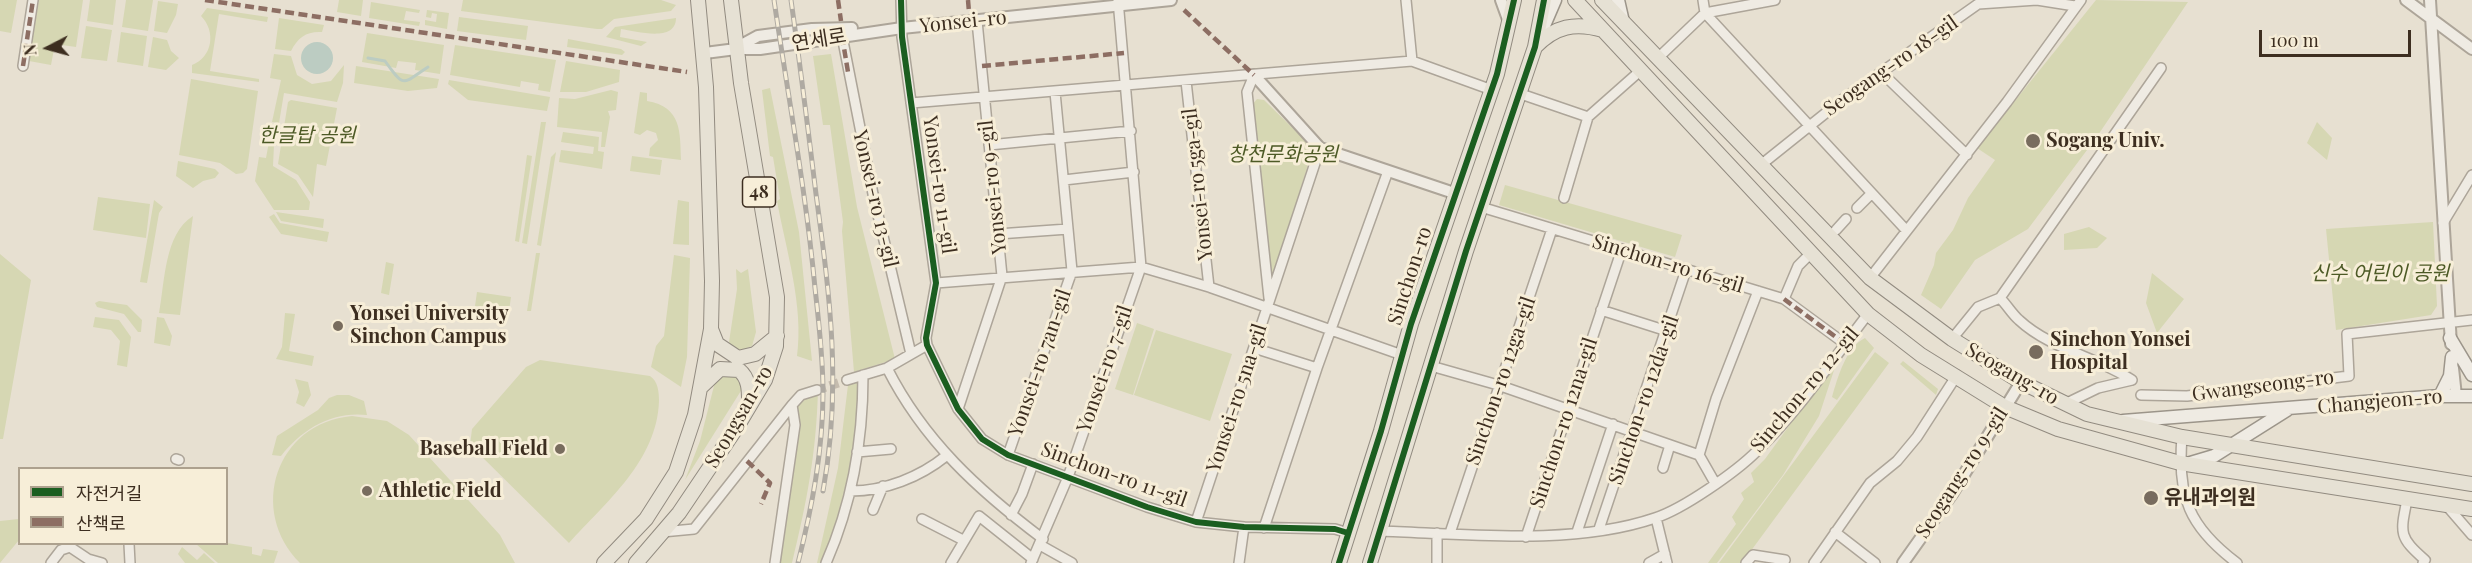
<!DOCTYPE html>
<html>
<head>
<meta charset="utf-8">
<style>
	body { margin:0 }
	#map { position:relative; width:2472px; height:563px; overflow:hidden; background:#e7e0d1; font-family:"Playfair Display","Noto Sans KR",serif }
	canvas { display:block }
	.legend { position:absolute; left:18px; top:467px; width:210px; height:78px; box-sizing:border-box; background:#f7eed8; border:2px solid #ada18e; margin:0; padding:8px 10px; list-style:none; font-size:18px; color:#3d2e20 }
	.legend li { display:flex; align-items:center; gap:12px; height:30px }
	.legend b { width:30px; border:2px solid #ada18e }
	.north { position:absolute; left:18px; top:18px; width:60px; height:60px; -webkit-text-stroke:4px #f7eed8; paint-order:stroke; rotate:264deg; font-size:16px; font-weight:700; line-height:24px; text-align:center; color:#3d2e20 }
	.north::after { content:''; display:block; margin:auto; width:21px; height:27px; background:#3d2e20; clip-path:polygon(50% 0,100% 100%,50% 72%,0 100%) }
	.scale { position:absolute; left:2259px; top:30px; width:152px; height:27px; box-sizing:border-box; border:3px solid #3d2e20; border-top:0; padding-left:8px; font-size:18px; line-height:21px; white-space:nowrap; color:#3d2e20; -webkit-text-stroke:4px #f7eed8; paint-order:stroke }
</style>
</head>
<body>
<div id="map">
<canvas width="2472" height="563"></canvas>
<ul class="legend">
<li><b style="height:8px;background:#1b5e20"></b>자전거길</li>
<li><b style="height:8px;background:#8d6e63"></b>산책로</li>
</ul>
<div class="north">N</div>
<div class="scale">100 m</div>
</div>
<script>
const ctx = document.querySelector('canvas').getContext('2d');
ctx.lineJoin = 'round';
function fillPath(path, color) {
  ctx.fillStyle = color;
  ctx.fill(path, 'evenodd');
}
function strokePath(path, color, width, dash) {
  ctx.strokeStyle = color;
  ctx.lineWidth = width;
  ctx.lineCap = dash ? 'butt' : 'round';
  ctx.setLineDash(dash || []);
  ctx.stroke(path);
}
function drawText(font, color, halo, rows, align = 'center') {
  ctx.font = font + ' "Playfair Display","Noto Sans KR",serif';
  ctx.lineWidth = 6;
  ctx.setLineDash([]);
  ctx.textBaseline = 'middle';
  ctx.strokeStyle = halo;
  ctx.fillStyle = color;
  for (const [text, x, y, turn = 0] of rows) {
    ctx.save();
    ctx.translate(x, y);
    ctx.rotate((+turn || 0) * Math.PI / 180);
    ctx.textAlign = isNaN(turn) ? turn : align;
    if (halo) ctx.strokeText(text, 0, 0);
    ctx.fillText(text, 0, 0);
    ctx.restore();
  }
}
fillPath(new Path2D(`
	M0 0H17L11 33 0 31Z
	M39 0H83L76 47 55 44 51 65 29 61Z
	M90 0H116L113 25 87 21Z
	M126 0H153L148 31 122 27Z
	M339 0H363L361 16 337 12Z
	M463 0H661L676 5 671 11 614 19 602 29H597L461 11Z
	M2096 0 2188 2 2096 138 2028 229 1975 260 1941 309 1921 295 1934 265 1936 253 1953 230 1968 198 1995 160 1977 148Z
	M158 1 178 4 176 15 167 33 154 31Z
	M371 2 420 10 419 13 406 11 404 20 420 22 419 26 369 18Z
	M207 8 268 17 267 22 219 14 210 71 259 79V82L192 73V65C213 57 216 31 201 16Z
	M427 10 449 13 447 29 425 25V20L436 22 437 14 432 13 431 18 426 17Z
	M459 17 528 26 526 40 457 31Z
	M279 18 324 25 322 32C307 31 298 37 291 51L275 49Z
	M676 18C676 43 636 31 621 29L620 37 647 42 641 46 606 37 615 27Z
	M86 26 112 30 107 61 81 58Z
	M121 32 147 36 143 66 117 62Z
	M367 33 444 45 440 74 415 70 416 63 398 61 396 68 362 62Z
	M153 37 167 40 171 51 179 58 166 70 148 67Z
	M568 39 621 49 625 52 622 55 567 47Z
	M455 45 556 60 550 92 538 90 539 84 521 81 520 87 450 75Z
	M274 54 291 56 297 75 312 84 331 81 344 65 343 83 337 102 284 93 279 123 272 122 281 80 270 78Z
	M831 54 857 207 895 359 854 372 842 231 843 222 830 125H823L813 56Z
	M566 61 620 70 619 82 586 92H560Z
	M356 66 439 79 437 88 408 91 354 83Z
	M191 79 258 91 247 169 243 173 236 174 220 163 179 155Z
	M449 80 550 97 547 111 468 100 448 84Z
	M770 88 799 232 812 361 797 356C804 306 786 250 777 201L780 199 773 157 770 156 762 90Z
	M611 90 618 92 616 110 608 111 610 117 605 147H601L602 132 557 127 559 98 575 99Z
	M640 92 647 93V101C682 107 680 132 681 160L649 156 650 148 658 140 656 133 647 130 640 135 634 133Z
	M1257 99 1264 100 1313 148 1271 286 1252 105Z
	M291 100 337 108 326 166 317 164 313 197 298 175 278 164 288 102Z
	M541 122H546L527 244 522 243Z
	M2317 122 2332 138 2327 160 2307 143Z
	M563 132 599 137 598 151 604 152 602 169 559 162 561 150 593 154 594 147 561 142Z
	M269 142 274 145 273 166 296 180 310 202 309 210H274L255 181 259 157 266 158Z
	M556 152 541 246 537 245 551 157Z
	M527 155 532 156 519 242 515 241Z
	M632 156 662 160 660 175 630 171Z
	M178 161 215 169 219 173 215 178 203 181 193 188 176 176Z
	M1505 185 1682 235 1675 257 1499 205Z
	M98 197 150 204 146 238 93 230Z
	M154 200 163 207 159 213 147 283 140 282Z
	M678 200 689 202V245L673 244Z
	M276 212 324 219 323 228 281 221Z
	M274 214 280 223 329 232 327 242 281 234 269 217Z
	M193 216 180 315 159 313C165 282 164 234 193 216Z
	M2433 222 2437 306 2431 315 2336 330 2326 229Z
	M2089 227 2107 238 2097 248 2064 250V234Z
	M536 253H540L531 311H527Z
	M0 254 31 280 3 439H0Z
	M674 255 690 258 687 357 681 387 651 367 656 346 664 336Z
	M386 262 394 264 389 295 381 293Z
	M736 269 741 273 748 269 756 332 752 346 742 350 732 348 729 342 737 289Z
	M2152 273 2184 299 2157 333 2146 303Z
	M477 292 511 297 509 311 475 306Z
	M99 301 127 305 142 320 141 332H138L124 314 97 307 95 303Z
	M285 313 295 314 289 351 314 356 312 366 276 359 282 347Z
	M95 317 119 320 131 337 127 367 117 365 120 341 111 330 93 327Z
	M157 317 164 318 172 336 170 346 154 343Z
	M1137 323 1154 329 1133 395 1115 389Z
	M1156 330 1232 354 1210 421 1134 395Z
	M1865 338 1874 348 1837 400 1832 397C1838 377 1846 347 1865 338Z
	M1875 352 1889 363 1742 563H1719Z
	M1838 358 1819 416 1783 475 1717 563H1708L1736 524 1732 517 1744 499 1741 493 1754 482 1751 473 1765 459Z
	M540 360 650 376C658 381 659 392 659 401 657 461 606 502 569 543L470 445 472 429 526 367Z
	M1903 361 1938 389 1936 395 1900 364Z
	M733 371 744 386 685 480 700 441 716 378Z
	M295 379 308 382 311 395 304 407 296 403 299 392Z
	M860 382C855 445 846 503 824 563H817L838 468 848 385Z
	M818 391C816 455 807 501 792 563H777L795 405 801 399Z
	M337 395H349L364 401 367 415C332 411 302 429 281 456L272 455 277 436 318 410 329 398Z
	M352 416 387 421 409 435 500 535 515 563H300C248 511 275 423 352 416Z
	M19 519V540L0 563V521Z
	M227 543 252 547V554L261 556 263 549 278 551 274 563H218L196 544Z
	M182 547 197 560 204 553 215 563H185L178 554Z`), '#d6d7b3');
fillPath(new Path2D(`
	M301 58a16 16 0 1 1 32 0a16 16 0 1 1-32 0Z`), '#bcccc2');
strokePath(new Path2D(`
	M368 58 385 61C405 89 402 84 428 67`), '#bcccc2', 3);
strokePath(new Path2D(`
	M817 390 847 380`), '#c5bcae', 9, [9, 4.5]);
const minor = new Path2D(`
	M901 0 902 37 936 283 926 338 927 345 958 409 982 439 1008 455 1147 507 1196 522 1244 527 1335 529 1348 533
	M1406 0 1412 61
	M1703 0 1705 13 1906 230
	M842 36 873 194 911 354
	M1658 58 1705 13 1775 0
	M23 66 33 0
	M1882 73 1967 155
	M1254 75 1247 92 1269 298
	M1186 81 1209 287
	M1518 93 1588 117
	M911 103 1412 61 1492 90
	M989 145 1131 131
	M1762 164 1842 100 1978 4 2037 0 2075 6
	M1064 180 1134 172
	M1564 198 1588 117 1640 71
	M1481 207 1784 299 1844 343
	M1857 208 1871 194
	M2443 223 2472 175
	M1836 230 1846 219
	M998 234 1068 229
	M1870 278 2007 102 2081 0
	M936 283 1141 267 1209 287 1402 355
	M2000 298C2007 305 2012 314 2019 320 2050 349 2097 357 2132 380
	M1784 299 1798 266 1810 254
	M1601 310 1667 331
	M1952 339 1978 307 2000 298 2161 68
	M1254 348 1317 368
	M1431 366 1498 385 1699 455 1715 483
	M887 368C924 441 978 490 1043 539
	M847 380 887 368 927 345
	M2141 395 2187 396 2349 376 2347 334 2472 320
	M2065 404 2098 388 2132 380
	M958 409 1002 276 977 21
	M2182 437C2177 497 2189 527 2237 563
	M857 452 891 449
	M1008 455 1072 271 1055 92
	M1699 455 1716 399 1758 291
	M176 459 179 460
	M1663 468 1670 445
	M851 491C885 491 920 477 946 456
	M2407 500C2400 534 2399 537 2425 560L2423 563
	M2447 506 2472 535
	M873 510 883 486
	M1011 515 1022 494 1033 464
	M1656 518 1667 563
	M922 519 963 540
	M1196 522 1320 148
	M1264 528 1317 368 1388 171
	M1599 529 1686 270
	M1380 531C1466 534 1573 546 1655 518 1683 509 1736 472 1757 451 1799 411 1832 360 1868 314
	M662 532 694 529 792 405 801 395 817 390
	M1577 532 1613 424
	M1835 532 1875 563
	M1437 533V563
	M1450 533 1552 229
	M1526 537 1622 249
	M129 544 130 563
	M1040 545 1072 563
	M51 563 61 550 70 547 88 559 102 563
	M775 563 795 425 792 405
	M826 563C852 504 863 439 863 375
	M951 563 979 516 1033 559
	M1031 563 1068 477 1141 267 1118 0
	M1239 563 1244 527
	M1649 563 1665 554
	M1746 563 1753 555 1785 560
	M1814 563 1870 483 1897 461 1917 437 1957 375`);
const tertiary = new Path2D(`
	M1501 0 1509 22
	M2406 0 2472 49
	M2430 0 2451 344
	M736 48 758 36 812 29 852 28
	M705 53 736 49H760L902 28 1171 0
	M1254 75 1320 148 1454 193
	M2453 368 2456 396
	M1903 563 1952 494 2021 382`);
const secondary = new Path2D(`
	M1618 0 1623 22
	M1540 35 1555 0
	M2450 338 2472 375
	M2440 396 2450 376 2452 357
	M2123 421 2440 396H2472
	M2187 464 2214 456 2287 410`);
const primary = new Path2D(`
	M1575 0 1868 314 1921 355 2005 407 2058 429 2180 463 2472 509
	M1602 0 1870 278 1952 339 2021 382 2087 414 2182 437 2472 484
	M1535 47C1555 26 1575 22 1603 30
	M711 329 717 344 738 358 755 354 777 336
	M700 388 720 369 739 370C750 379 749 392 749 405
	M604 563 646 519 676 472 695 415 711 329 712 281 706 87 698 0
	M636 563 679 513 737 427 765 380 776 346 777 297 741 83 731 0
	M1339 563 1381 431 1411 324 1497 74 1514 0
	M1370 563 1466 251 1535 47 1544 0`);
strokePath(minor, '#ada599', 12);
strokePath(tertiary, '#ada599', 14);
strokePath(secondary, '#9c958a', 15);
strokePath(primary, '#928b80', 16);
strokePath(minor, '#efebe3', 9);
strokePath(tertiary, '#efebe3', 10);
strokePath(secondary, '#efebe3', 12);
strokePath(primary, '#e6e1d4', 14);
const rail = new Path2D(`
	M774 0C788 96 806 192 815 288 819 323 823 358 823 392 823 451 812 507 798 563
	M791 0C800 64 808 129 816 194 830 297 842 387 823 491`);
strokePath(rail, '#afaaa2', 5);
strokePath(rail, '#f7eed8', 3, [9]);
strokePath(new Path2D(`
	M205 0 687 72
	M838 0 841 21
	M968 0 969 12
	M1184 10 1254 75
	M842 36 848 72
	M23 66 33 0
	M982 66 1124 53
	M1784 299 1844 343
	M747 461 770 483 761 504`), '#8d6e63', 4.5, [9, 4.5]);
strokePath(new Path2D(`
	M901 0 902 37 936 283 926 338 927 345 958 409 982 439 1008 455 1147 507 1196 522 1244 527 1335 529 1348 533
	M1339 563 1381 431 1411 324 1497 74 1514 0
	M1370 563 1466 251 1535 47 1544 0`), '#1b5e20', 6);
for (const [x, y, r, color] of [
	[2033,141,8,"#786c5e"],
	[338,326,6,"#786c5e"],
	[2036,352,8,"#786c5e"],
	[560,449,6,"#786c5e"],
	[367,491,6,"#786c5e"],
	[2151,498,8,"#786c5e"]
]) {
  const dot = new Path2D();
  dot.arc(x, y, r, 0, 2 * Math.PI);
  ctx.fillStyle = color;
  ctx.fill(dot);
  strokePath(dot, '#f7eed8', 2);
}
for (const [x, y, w] of [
	[759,192,33]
]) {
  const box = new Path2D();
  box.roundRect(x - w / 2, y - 15, w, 30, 4.5);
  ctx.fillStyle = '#f7eed8';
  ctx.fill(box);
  strokePath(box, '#3d2e20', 1.5);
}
drawText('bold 18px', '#3d2e20', null, [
	["48",759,192]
]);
drawText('20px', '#3d2e20', '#f7eed8', [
	["Yonsei-ro",963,22,-6],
	["연세로",819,40,-9],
	["Seogang-ro 18-gil",1891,66,-35],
	["Yonsei-ro 5ga-gil",1198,184,-96],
	["Yonsei-ro 11-gil",939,185,82],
	["Yonsei-ro 9-gil",993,187,-96],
	["Yonsei-ro 13-gil",875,199,77],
	["Sinchon-ro 16-gil",1668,264,17],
	["Sinchon-ro",1410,276,-72],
	["Yonsei-ro 7an-gil",1040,363,-71],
	["Yonsei-ro 7-gil",1105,369,-71],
	["Seogang-ro",2012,374,30],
	["Sinchon-ro 12ga-gil",1501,381,-71],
	["Gwangseong-ro",2263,386,-7],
	["Sinchon-ro 12-gil",1805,390,-50],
	["Yonsei-ro 5na-gil",1237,398,-72],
	["Sinchon-ro 12da-gil",1644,400,-71],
	["Changjeon-ro",2380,402,-5],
	["Seongsan-ro",739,417,-60],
	["Sinchon-ro 12na-gil",1564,423,-72],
	["Seogang-ro 9-gil",1962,473,-57],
	["Sinchon-ro 11-gil",1114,475,20]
]);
drawText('italic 20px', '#4d5a26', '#f7eed8', [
	["한글탑 공원",307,136],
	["창천문화공원",1283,155],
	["신수 어린이 공원",2380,274]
]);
drawText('bold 20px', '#3d2e20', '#f7eed8', [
	["Sogang Univ.",2046,141],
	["Yonsei University",350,314],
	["Sinchon Campus",350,337],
	["Sinchon Yonsei",2050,340],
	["Hospital",2050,363],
	["Baseball Field",548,449,"right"],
	["Athletic Field",379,491],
	["유내과의원",2164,498]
], 'left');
</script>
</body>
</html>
